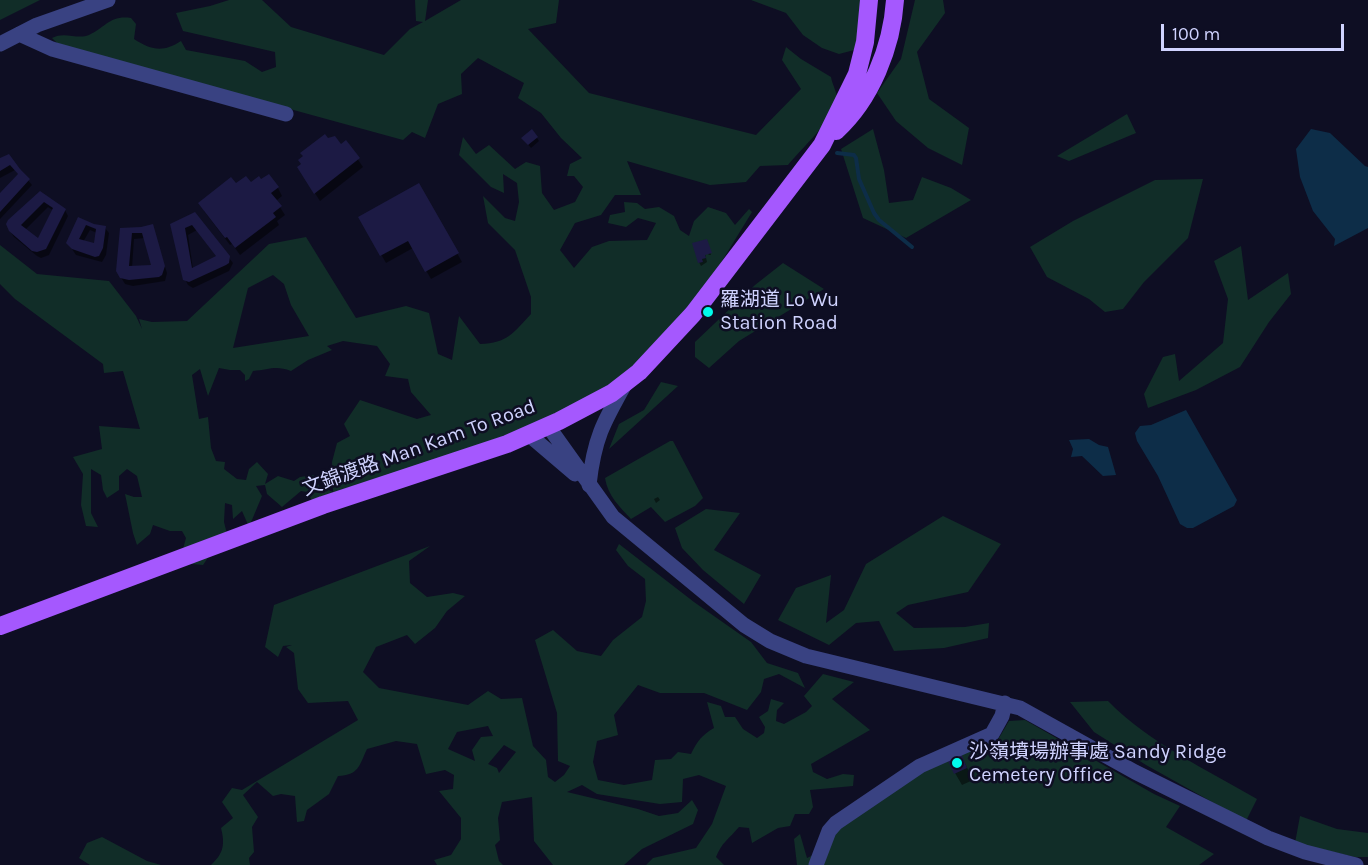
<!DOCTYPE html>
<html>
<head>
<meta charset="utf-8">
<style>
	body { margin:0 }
	#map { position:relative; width:1368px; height:865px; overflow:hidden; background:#0e0e23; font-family:Karla,sans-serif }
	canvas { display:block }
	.scale { position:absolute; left:1161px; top:24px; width:183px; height:27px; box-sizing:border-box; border:3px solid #d0d3ff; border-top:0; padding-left:8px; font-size:18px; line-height:21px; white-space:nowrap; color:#d0d3ff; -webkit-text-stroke:4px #0e0e23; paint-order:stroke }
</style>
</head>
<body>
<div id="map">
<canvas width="1368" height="865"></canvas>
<div class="scale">100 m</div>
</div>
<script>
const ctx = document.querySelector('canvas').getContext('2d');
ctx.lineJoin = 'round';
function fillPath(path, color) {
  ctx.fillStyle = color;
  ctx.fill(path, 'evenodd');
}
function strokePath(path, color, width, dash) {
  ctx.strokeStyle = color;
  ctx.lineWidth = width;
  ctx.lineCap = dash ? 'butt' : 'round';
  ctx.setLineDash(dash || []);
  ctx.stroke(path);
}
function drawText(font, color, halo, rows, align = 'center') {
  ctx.font = font + ' Karla,"Noto Sans SC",sans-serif';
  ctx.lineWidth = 5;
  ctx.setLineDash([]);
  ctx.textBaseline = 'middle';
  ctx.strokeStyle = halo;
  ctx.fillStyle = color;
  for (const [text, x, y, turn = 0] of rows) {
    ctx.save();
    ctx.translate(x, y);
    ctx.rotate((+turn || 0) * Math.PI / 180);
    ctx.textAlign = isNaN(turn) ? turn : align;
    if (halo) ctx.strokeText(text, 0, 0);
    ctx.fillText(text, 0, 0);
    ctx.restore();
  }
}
fillPath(new Path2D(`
	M0 0H40L0 20Z
	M229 0H262L291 27 384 55 410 29 423 22 416 21 415 0H428L425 21 461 0H559L556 23 528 29 589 93 756 135 801 89 782 60 786 47 801 59 831 77C832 84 838 94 837 100 835 118 800 150 788 165L760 166 746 182 710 185 627 161 641 195H615L601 215 575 223 560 250 574 268 592 247 609 241 647 240 656 223 638 218 626 227 608 223 610 215 625 212 624 202 637 203 645 209 659 207 674 216 680 230 689 236 694 221 708 207 726 213 735 225 749 209 752 212 722 261 700 305 598 400 316 507 307 492 301 491 282 507 267 494 265 485 256 486 262 496 249 527 242 511 233 519 232 505 225 503 224 522 227 534 219 541 203 565 192 564 183 549 186 538 182 531H170L153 525 150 534 137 545 133 533 125 494 134 497H142L137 476 127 469 119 476V490L107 498 103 490 101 475 91 469V513L98 527 86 526 81 505 83 474 73 457 102 449 99 426 140 429 123 371 104 373 103 364 15 299 0 284V245L37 274 109 281 136 316 142 329 139 319 152 322 187 321 269 244 306 237 356 318 406 306 429 313 438 354 452 360 459 316 480 344C508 343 513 333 531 314V297L515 250 488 223 483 196 505 218 515 221 519 202 517 183 503 174 504 193 491 187 459 155 463 137 476 154 489 145 515 169 526 162 540 166 542 193 554 210 575 202 583 187 574 176H567L570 164 582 158 561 138 541 113 518 98 524 83 478 58 461 74 462 94 438 104 425 138 412 132 403 140 60 46 52 38C65 31 77 40 89 35 106 27 110 15 131 18L136 24 134 39C151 50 163 53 181 41L186 50 245 61 262 72 276 67 275 52 183 31 176 13 210 6ZM273 275 284 284 291 305 309 336 233 348 248 288ZM343 341 377 346 390 364 385 376 408 379 411 392 431 415 417 419 360 400 344 424 350 436 337 443 332 462 333 492 319 486 314 475 300 477 294 481 278 476 265 484 268 474 257 462 249 469 246 480 237 479 224 469 225 462 216 461 211 448 208 417 199 419 192 375 200 369 208 396 219 368 230 370H240L245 375V381L249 379 253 371C269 370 275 365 291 371L308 360 332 350 327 346Z
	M751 0H862L858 49 839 54 822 48 803 35 786 13Z
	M915 0H943L945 13 917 52 929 99 969 128 962 165 928 148 896 121 877 93 901 59Z
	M1127 114 1136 133 1069 161 1057 156Z
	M873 129 884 170 889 203 913 200 922 177 951 188 971 200 906 238 863 218 841 149Z
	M1203 179 1188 238 1144 282 1123 309 1105 312 1089 299 1047 277 1030 247 1073 221 1155 180Z
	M1241 246 1248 300 1288 273 1291 294 1269 322 1240 367 1196 390 1148 408 1144 394 1163 357 1175 354 1179 381 1223 343 1228 299 1214 261Z
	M783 263 824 289 739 341 709 368 695 357V342L755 285Z
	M661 382 678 386 609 449 619 424 644 410Z
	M670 441H673L703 498 695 506 665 522 651 507 631 519C619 506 608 496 605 478Z
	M706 509 740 513 714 550 761 575 744 604 703 570 682 548 675 528Z
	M943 516 1001 544 968 592 908 605 896 613 914 628 965 627 989 623 988 638 944 648 894 651 879 621 856 623 829 645 778 620 796 588 831 575 826 623 844 610 866 564Z
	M619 544 694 602 751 642 767 663 798 673 805 688 779 674 764 679 761 692 747 710 704 693H660L638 685 614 715 618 735 597 741 593 762 598 780 624 785 652 780 655 760 671 759 678 752 691 754C697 741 702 735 714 728L707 702 721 706 725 717H735L743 729 757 738 764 733 765 727 759 717 768 711 771 699 784 703 777 710 776 721 784 724 806 712 812 706 804 696 823 674 854 682 832 699 870 730 811 764 813 772 827 779 843 774 854 775 853 786 810 790 813 807 809 814H795L790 826 778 828 752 843 749 828 739 827C729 839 722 842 716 857L724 865H646L653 858 696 848 712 824 726 786 699 775 683 779 682 802 660 804 597 794 582 785 567 792 638 809 659 816 678 813 692 800 698 810 693 824 642 849 624 865H553L534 841 532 797 502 802 498 818 500 840 495 845 499 861 503 865H437L434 860 451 855 461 839V818L439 791 453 789 454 775 445 770 426 774 417 744 396 741 367 749C359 766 359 775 338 776L329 794 307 810 304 821 297 822 295 796 281 794 273 796 257 782 243 795 258 817 252 827 254 852 249 858 250 865H211C224 853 225 844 221 828L233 818 222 802 232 788 242 790 358 720 348 701 308 703 298 689 294 653 286 647 292 645 283 646 278 657 265 647 274 605 430 546 409 561 410 583 427 597 453 593 465 596 447 611 435 628 415 644 407 635 376 647 363 672 379 688 468 705 488 691 501 699 522 698 533 746 546 760 548 777 555 782 564 775 570 766 558 761 557 713 535 640 553 630 577 651 601 656 613 640 642 617 646 601 645 579 628 566 616 550ZM488 726 493 736 481 737 472 750 475 761 448 749 457 732ZM504 745 516 752 499 773 497 768 488 764Z
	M1108 701C1149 743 1206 769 1257 799L1246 821 1146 765 1094 732 1070 702Z
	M1025 720 1154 794 1180 806 1166 827 1214 854 1199 865H797L794 839 800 834 807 858 821 851 836 823 989 733 993 748 1009 721Z
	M1300 816 1337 829 1368 833V857H1355L1295 843Z
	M102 837 147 861 161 865H90L79 858 87 843Z`), '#112d28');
fillPath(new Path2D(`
	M1311 129 1330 133 1365 166 1368 167V228L1334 246 1335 239 1313 211 1300 177 1296 149Z
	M1186 410 1237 500 1234 506 1193 528H1187L1180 524 1158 476 1137 441 1135 433 1140 426 1151 425Z
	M1089 439 1099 445 1108 447 1116 475 1103 476 1082 456 1071 457 1073 449 1069 440Z`), '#0d2d48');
fillPath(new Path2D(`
	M537 138 539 141 531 148 525 141Z
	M346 142 363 167 320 201 303 175Z
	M8 156 32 185 0 219V195L19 175 15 170 0 178V160Z
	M251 184 278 188 282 196 276 201 285 215 277 221 279 225 240 255 232 244 230 245 204 211 236 185Z
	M419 185 462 262 431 279 413 248 386 263 360 218Z
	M40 193 65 210 68 216 49 255 41 258 37 256 14 237 10 231ZM48 207 54 211 38 240 25 230Z
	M195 214 233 263 229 271 193 288 188 285 185 279 172 224ZM197 230 218 257 193 269 188 235Z
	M79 219 105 228 109 233 106 255 102 262 76 255 70 246ZM90 230 97 233 96 245 83 242Z
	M152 226 167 273 165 281 133 286 125 284 117 271 121 230ZM145 238 153 266 132 268 134 239Z
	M707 240 711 255H709L704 249 707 262 701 266 699 262Z
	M658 497 660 500 656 503 654 499Z
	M961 755 973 780 962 785 955 773Z`), '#0007');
strokePath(new Path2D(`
	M837 153 854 155 856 158 859 179 874 213 879 220 912 247`), '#0d2d48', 4);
fillPath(new Path2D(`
	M532 129 538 137 528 145 521 138Z
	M325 134 328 138 335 136 341 144 346 140 360 158 314 194 297 167 301 164 298 160 303 156 300 153Z
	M9 154 20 169 30 179 0 212V193L18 174 10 165 0 171V158Z
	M269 174 279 187 271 193 282 206 273 213 276 217 235 248 227 237 225 238 198 203 231 177 236 183 246 176 251 182 259 176 261 179Z
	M419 183 459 253 425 272 408 241 380 256 358 217Z
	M40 191 66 209 46 249 37 252 32 251 9 231 6 224 8 220ZM44 202 53 208 38 238 21 225Z
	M195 212 230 256 229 263 226 265 189 282 183 280 170 224ZM192 225 216 256 192 268 185 228Z
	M78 217 94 224 106 226 103 248 99 256 95 257 72 249 66 243ZM86 225 96 229 94 243 79 239Z
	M153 224 165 266 162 275 159 277 129 280 120 278 116 271 120 228 141 227ZM132 233H142L151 265 129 266Z
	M707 239 712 253 705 255 706 258 702 259 703 262 698 263 692 243Z
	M961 753 967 768 954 774 947 759Z`), '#1c1a44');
strokePath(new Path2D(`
	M19 34 52 49 286 114
	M0 44 37 25 108 0
	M548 426 613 517 744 625 770 641 806 656 1020 708 1135 772 1268 838 1305 852 1356 865
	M528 434 575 474
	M589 485C594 439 603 423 625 384
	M816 865 829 831 836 823 920 766 992 734 1002 716 1005 703`), '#394282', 15);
strokePath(new Path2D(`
	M836 131C871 99 892 47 895 0
	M0 626 323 505 507 444 559 421 612 393 639 372 693 314 822 145 857 74 865 42 869 0`), '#a558fe', 18);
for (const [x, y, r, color] of [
	[708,312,6,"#01faeb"],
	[957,763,6,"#01faeb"]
]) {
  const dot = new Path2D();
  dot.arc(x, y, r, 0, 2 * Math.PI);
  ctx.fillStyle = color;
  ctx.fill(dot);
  strokePath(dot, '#0e0e23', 2);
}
drawText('20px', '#d0d3ff', '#0e0e23', [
	["羅湖道 Lo Wu",720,300],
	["Station Road",720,323],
	["沙嶺墳場辦事處 Sandy Ridge",969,752],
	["Cemetery Office",969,775]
], 'left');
drawText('20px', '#d0d3ff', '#0e0e23', [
	["文錦渡路 Man Kam To Road",419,448,-20]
]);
</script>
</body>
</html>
